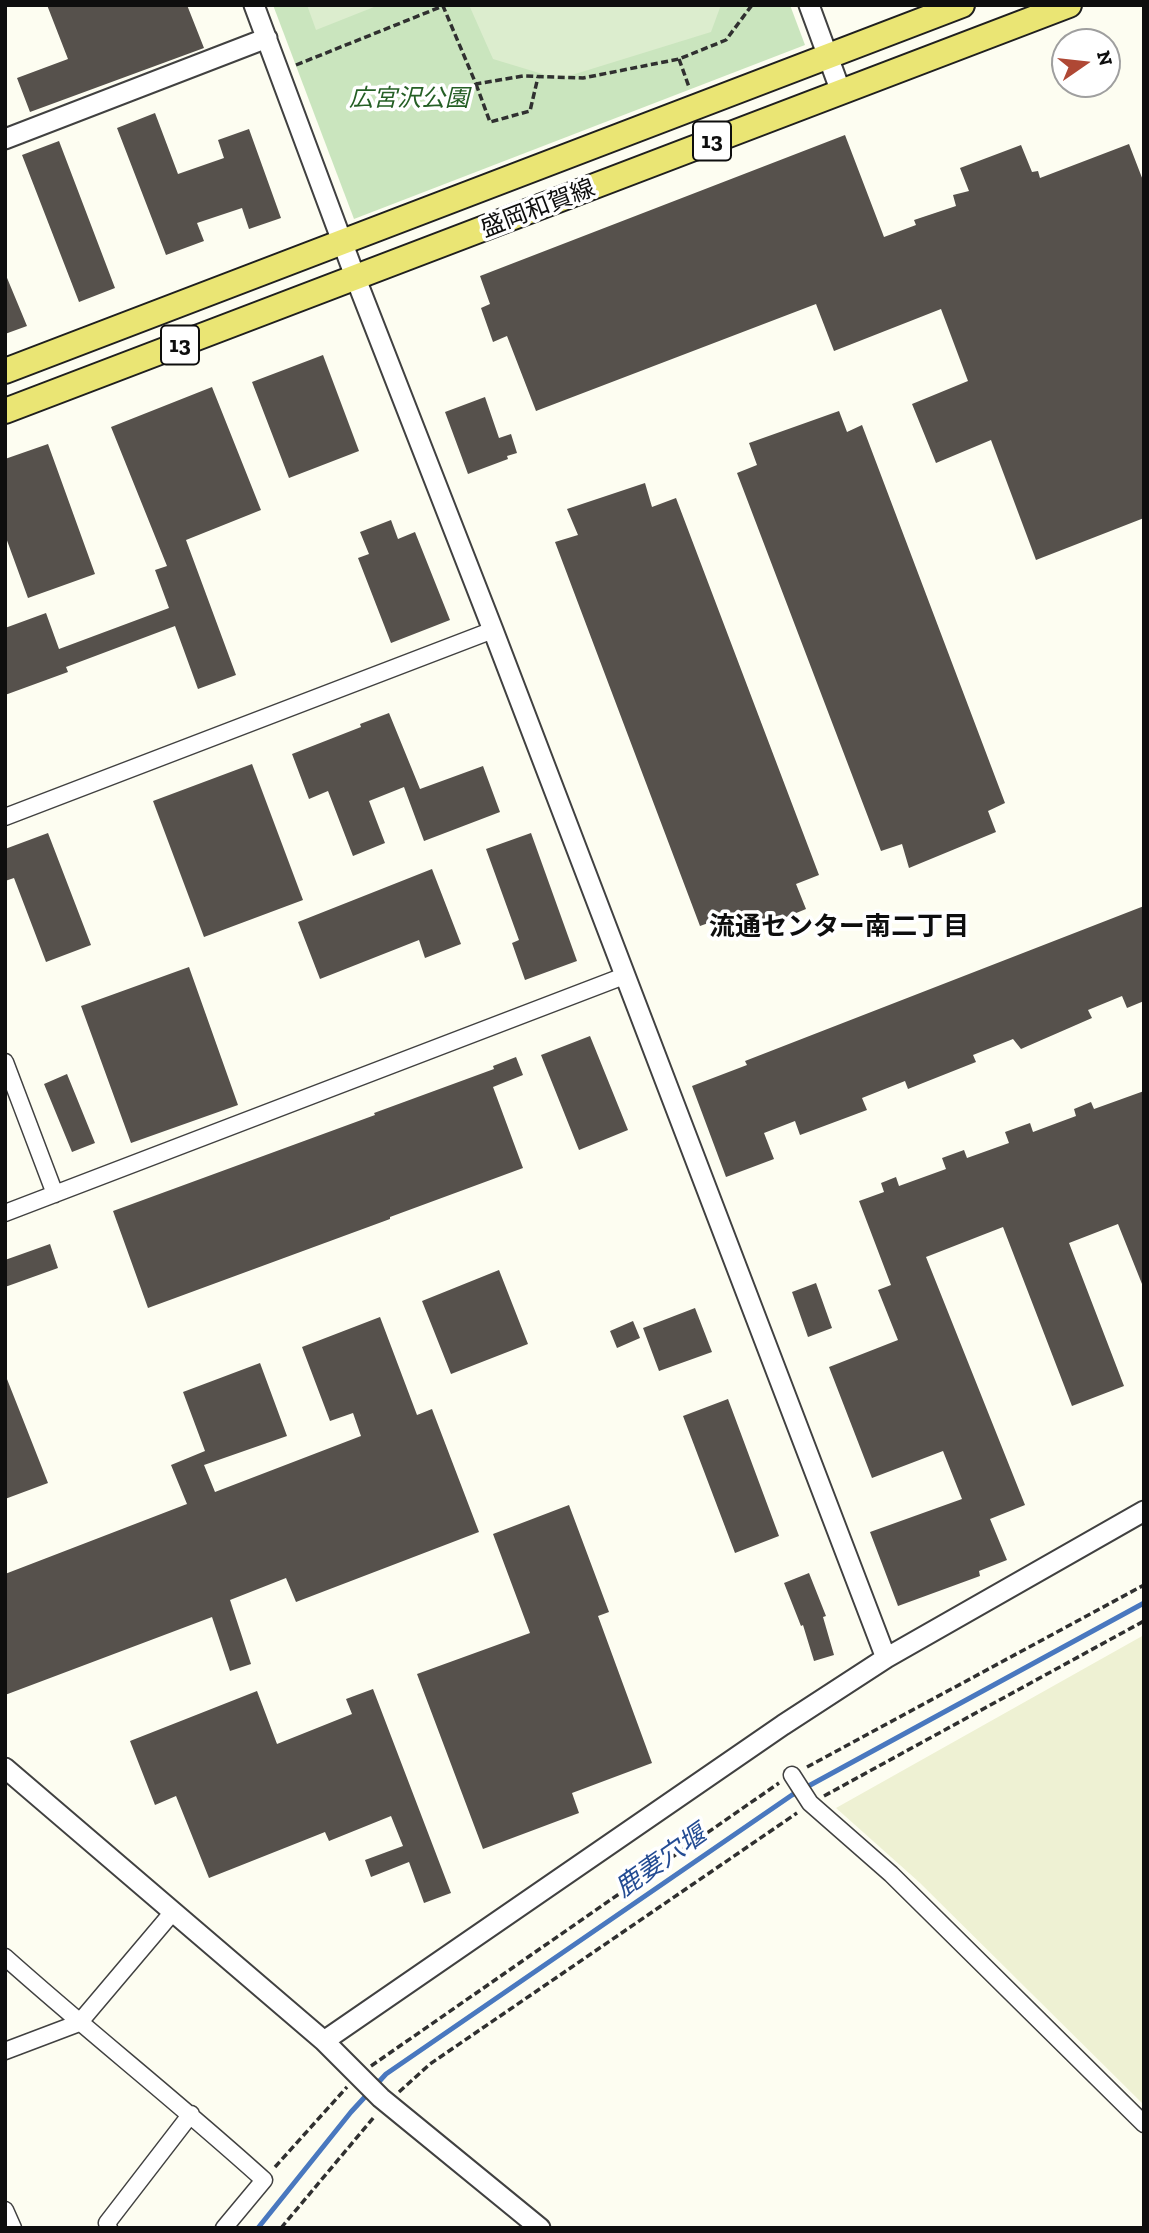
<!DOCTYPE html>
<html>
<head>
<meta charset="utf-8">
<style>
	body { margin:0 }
	#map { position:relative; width:1149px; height:2233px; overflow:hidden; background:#fdfdf1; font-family:"Zilla Slab",serif }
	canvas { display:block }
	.frame { position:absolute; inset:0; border:7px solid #0e0e0e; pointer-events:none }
	.north { position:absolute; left:1051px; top:28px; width:70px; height:70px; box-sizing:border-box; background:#fff; border:2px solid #9f9f9f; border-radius:50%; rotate:76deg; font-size:19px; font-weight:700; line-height:28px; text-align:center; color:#0e0e0e }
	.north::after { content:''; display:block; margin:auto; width:24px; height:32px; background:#af4835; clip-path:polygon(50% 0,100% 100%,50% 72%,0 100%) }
</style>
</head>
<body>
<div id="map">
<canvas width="1149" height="2233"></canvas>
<div class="frame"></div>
<div class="north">N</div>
</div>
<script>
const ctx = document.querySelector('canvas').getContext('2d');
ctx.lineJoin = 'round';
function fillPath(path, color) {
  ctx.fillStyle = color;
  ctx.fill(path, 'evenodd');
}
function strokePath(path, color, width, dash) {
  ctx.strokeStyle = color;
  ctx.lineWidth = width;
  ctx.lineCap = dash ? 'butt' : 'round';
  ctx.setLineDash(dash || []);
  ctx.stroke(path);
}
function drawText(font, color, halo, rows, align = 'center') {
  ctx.font = font + ' "Zilla Slab","Noto Sans JP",serif';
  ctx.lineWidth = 7;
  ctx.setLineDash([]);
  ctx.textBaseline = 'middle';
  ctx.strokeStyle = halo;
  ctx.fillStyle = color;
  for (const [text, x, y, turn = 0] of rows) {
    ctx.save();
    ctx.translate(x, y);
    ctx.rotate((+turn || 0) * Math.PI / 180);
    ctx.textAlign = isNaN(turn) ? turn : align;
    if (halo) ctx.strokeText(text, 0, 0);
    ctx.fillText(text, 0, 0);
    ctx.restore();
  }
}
fillPath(new Path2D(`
	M1144 1635V2105L919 1882 836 1808Z`), '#eef1d3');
fillPath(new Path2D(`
	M273 5H790L805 45 354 219Z`), '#cae5be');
fillPath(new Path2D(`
	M307 5H379L316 30Z
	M469 5H721L711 32 559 79 493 59Z`), '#dcedce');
strokePath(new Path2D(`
	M258 2228 351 2112 386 2074 792 1795 1144 1603`), '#4978bf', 5);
fillPath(new Path2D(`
	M47 5H187L204 48 30 112 17 78 68 59Z
	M155 113 178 174 224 158 218 140 249 129 281 218 249 229 242 208 197 223 204 241 166 255 117 128Z
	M845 135 884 237 916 225 914 220 956 206 953 195 969 191 960 168 1021 145 1032 172 1038 171 1040 178 1129 144 1144 183V518L1036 560 991 440 936 463 912 404 968 381 941 309 834 351 816 304 536 411 507 336 493 342 481 308 490 304 480 276Z
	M59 141 115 288 79 302 22 155Z
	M5 273 27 326 5 334Z
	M323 355 359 451 289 478 252 382Z
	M212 387 261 510 186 540 236 675 198 689 175 626 66 667 68 672 5 695V628L46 613 59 649 169 608 155 570 167 566 111 427Z
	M485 397 499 438 511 434 517 453 507 456 508 459 468 474 445 412Z
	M839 411 847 432 862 425 1005 803 988 811 996 832 909 868 902 844 881 851 737 473 757 465 749 443Z
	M48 444 95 574 28 598 5 535V459Z
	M645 483 652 507 676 498 819 875 796 884 806 909 733 939 725 917 700 926 555 542 578 535 567 509Z
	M391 520 398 539 415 532 450 620 391 643 358 558 369 554 360 532Z
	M389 713 420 789 483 766 500 812 424 841 404 787 369 801 385 843 353 856 328 791 309 799 292 754 361 727 360 724Z
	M252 764 303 900 204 937 153 801Z
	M48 833 91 945 46 962 14 878 5 881V849Z
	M531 833 577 961 525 980 512 943 519 940 486 849Z
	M432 869 461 944 425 958 419 940 320 979 298 922Z
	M1144 906V1001L1127 1008 1122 996 1088 1010 1092 1018 1021 1049 1013 1039 973 1055 976 1062 928 1081 908 1089 905 1081 862 1098 867 1110 800 1135 795 1121 764 1133 774 1159 726 1177 692 1086 747 1065 745 1061Z
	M189 967 238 1105 131 1143 81 1006Z
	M590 1036 628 1130 579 1150 541 1055Z
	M516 1057 523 1075 493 1087 523 1168 390 1217V1219L148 1308 113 1211 375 1115 374 1113 494 1069 493 1066Z
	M67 1074 95 1143 72 1152 44 1084Z
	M1144 1091V1289L1118 1224 1069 1243 1124 1386 1072 1406 1003 1227 926 1257 1025 1505 990 1519 1007 1560 979 1571 980 1576 898 1606 870 1532 962 1499 943 1451 872 1478 829 1367 898 1340 878 1290 891 1285 859 1201 884 1192 881 1183 896 1177 899 1186 946 1169 942 1158 964 1150 967 1158 1009 1143 1005 1132 1030 1123 1033 1132 1076 1116 1074 1109 1091 1102 1094 1109Z
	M50 1244 58 1268 5 1287V1260Z
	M499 1270 528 1344 451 1374 422 1301Z
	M816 1283 832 1328 808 1337 792 1292Z
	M695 1308 712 1352 659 1371 643 1328Z
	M380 1317 417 1415 432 1409 479 1532 296 1602 286 1578 230 1600 251 1664 230 1671 212 1617 5 1695V1574L187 1504 171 1465 205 1451 183 1392 260 1363 287 1436 204 1465 215 1492 361 1436 353 1413 330 1421 302 1347Z
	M633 1321 640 1338 617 1348 610 1331Z
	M5 1374 48 1483 5 1499Z
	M728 1399 779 1536 735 1553 683 1416Z
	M569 1505 609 1612 598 1616 652 1763 572 1793 579 1813 483 1849 417 1674 530 1633 493 1534Z
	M809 1573 826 1616 823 1617 834 1655 814 1661 803 1625 801 1626 784 1583Z
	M373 1689 451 1893 424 1903 409 1862 371 1877 365 1860 403 1846 391 1816 329 1841 325 1832 209 1878 176 1796 155 1805 130 1741 257 1691 277 1744 352 1714 346 1699Z`), '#56514c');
const minor = new Path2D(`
	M5 817 493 630
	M5 1062 55 1194
	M5 1213 624 976
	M792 1775 810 1803 891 1874 1144 2124
	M5 1957C90 2033 179 2103 264 2180L224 2228
	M5 2051 79 2023 172 1913
	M5 2210 13 2228
	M109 2228 107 2223 191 2114`);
const tertiary = new Path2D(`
	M254 5 356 279 493 630 886 1658
	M809 5 841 92
	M5 139 267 38
	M5 1768 324 2041 381 2098 540 2228
	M324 2041 783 1725 886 1658 1144 1511`);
const primary = new Path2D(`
	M5 371 962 5
	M5 411 1069 5`);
strokePath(minor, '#414141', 19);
strokePath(tertiary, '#414141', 23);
strokePath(primary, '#1f1f1f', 28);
strokePath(new Path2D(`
	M679 59 689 87
	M296 65 443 6 476 84 523 76 583 78 679 59 726 40 752 5
	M476 84 490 122 530 111 538 77
	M807 1767 1144 1585
	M824 1796 1144 1621
	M371 2066 779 1783
	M399 2092 430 2064 797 1813
	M275 2167 347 2087
	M281 2228 374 2117`), '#303030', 3.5, [7, 3.5]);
strokePath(minor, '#fff', 16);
strokePath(tertiary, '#fff', 19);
strokePath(primary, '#eae574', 24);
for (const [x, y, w] of [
	[712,141,38],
	[180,345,38]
]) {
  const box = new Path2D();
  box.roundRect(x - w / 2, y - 19.5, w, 39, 5);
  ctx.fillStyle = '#fff';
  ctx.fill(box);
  strokePath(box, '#0e0e0e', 2);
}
drawText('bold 23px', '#0e0e0e', null, [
	["13",712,141],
	["13",180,345]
]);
drawText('italic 24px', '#255f25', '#fff', [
	["広宮沢公園",409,99]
]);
drawText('24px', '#0e0e0e', '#fff', [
	["盛岡和賀線",538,209,-21]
]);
drawText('bold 26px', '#0e0e0e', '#fff', [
	["流通センター南二丁目",839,928]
]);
drawText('italic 26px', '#244c93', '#fff', [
	["鹿妻穴堰",661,1862,-35]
]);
</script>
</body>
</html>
